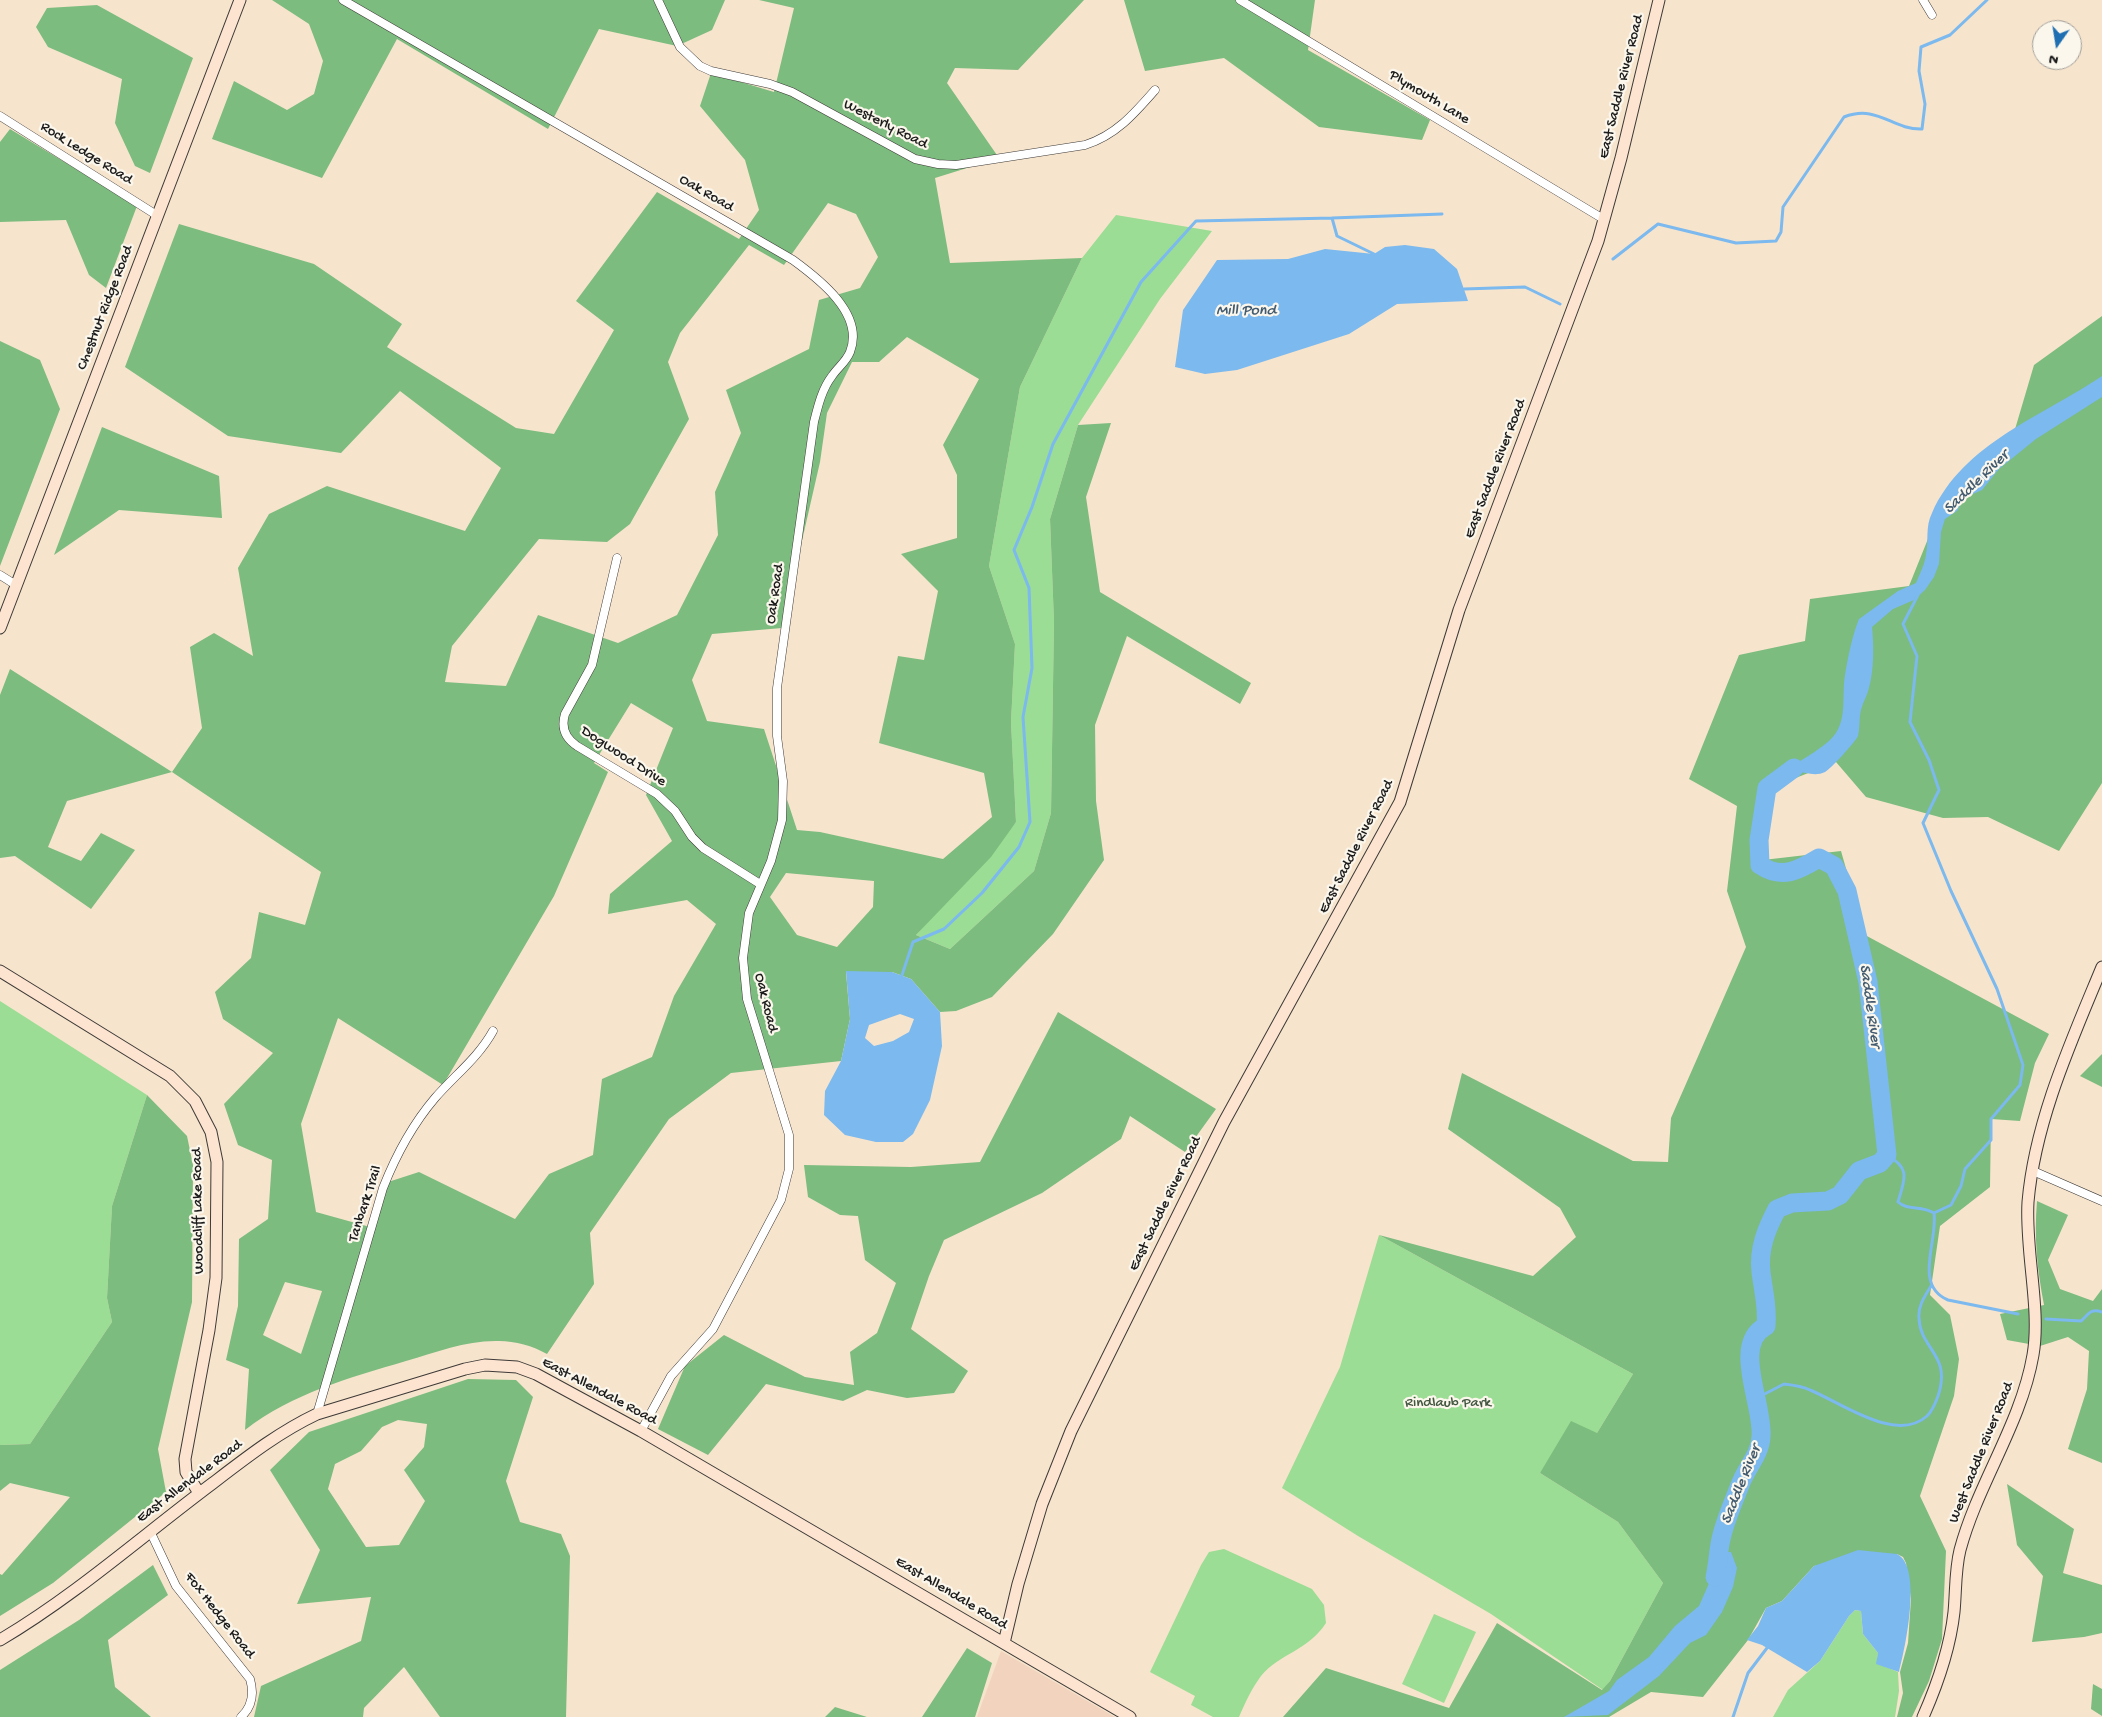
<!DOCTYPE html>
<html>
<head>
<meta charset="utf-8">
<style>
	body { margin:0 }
	#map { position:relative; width:2102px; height:1717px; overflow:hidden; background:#f7e4cd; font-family:"Gochi Hand",sans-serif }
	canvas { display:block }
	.north { position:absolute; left:2032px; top:20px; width:50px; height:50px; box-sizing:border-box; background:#fbf7ec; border:1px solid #a29f99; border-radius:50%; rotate:193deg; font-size:14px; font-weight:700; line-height:20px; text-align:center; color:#1c1c1c }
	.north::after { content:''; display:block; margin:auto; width:18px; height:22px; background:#1f6fb2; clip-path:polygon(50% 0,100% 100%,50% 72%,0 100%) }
</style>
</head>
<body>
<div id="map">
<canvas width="2102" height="1717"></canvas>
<div class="north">N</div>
</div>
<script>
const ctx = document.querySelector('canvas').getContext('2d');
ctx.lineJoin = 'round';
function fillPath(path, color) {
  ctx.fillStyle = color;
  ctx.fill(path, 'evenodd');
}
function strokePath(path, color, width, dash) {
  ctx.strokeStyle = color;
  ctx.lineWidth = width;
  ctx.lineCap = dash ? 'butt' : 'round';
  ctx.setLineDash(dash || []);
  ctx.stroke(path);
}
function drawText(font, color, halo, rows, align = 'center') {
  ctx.font = font + ' "Gochi Hand",sans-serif';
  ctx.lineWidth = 4.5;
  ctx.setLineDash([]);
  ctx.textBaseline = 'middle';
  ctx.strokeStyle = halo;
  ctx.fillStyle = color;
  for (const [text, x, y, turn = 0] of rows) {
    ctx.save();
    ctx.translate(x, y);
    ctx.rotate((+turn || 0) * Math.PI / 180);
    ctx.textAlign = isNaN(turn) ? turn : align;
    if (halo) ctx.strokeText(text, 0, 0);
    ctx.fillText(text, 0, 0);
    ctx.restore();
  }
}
fillPath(new Path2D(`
	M1001 1651 1115 1717H977Z`), '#f2d4be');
fillPath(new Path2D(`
	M1116 215 1212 231 1160 299 1078 425 1050 519 1054 622 1051 813 1034 871 950 949 916 935 1016 822 1011 722 1015 644 989 566 1020 387 1082 258Z
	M0 1001 147 1095 112 1206 107 1298 112 1322 30 1444 0 1445Z
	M1379 1235 1633 1374 1597 1433 1540 1473 1618 1522 1663 1583 1610 1681 1603 1690 1491 1614 1358 1536 1282 1488 1340 1367Z
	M1224 1549 1312 1589 1324 1605 1326 1623C1308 1651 1280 1653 1261 1676 1252 1688 1245 1703 1239 1717H1213L1191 1705 1195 1696 1150 1672 1201 1565 1209 1552Z
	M1855 1610 1861 1611 1863 1634 1878 1653 1877 1663 1898 1672 1899 1691 1895 1717H1773L1788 1690 1820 1661 1849 1616Z
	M1434 1614 1476 1632 1444 1703 1402 1684Z`), '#9bdd94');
fillPath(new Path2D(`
	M272 0H725L712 30 677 46 599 29 548 129 397 39 322 178 212 139 234 81 287 110 314 94 323 61 309 24Z
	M759 0H1084L1018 70 955 68 947 83 999 158 935 178 950 263 1082 258 1020 387 989 566 1015 644 1011 722 1016 822 991 857 916 935 950 949 1034 871 1051 813 1054 622 1050 519 1078 425 1111 423 1086 497 1100 592 1251 683 1240 704 1127 636 1095 725 1096 801 1104 860 1053 934 992 997 956 1011 940 1012 911 979 892 972H846L850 1019 841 1061 731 1073 669 1119 590 1233 594 1284 547 1354C533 1346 515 1341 499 1341 467 1340 437 1352 406 1361 349 1378 293 1393 245 1430L249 1369 226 1360 238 1306 239 1239 268 1219 272 1160 238 1145 224 1104 273 1053 223 1019 215 992 251 958 259 912 305 925 321 872 172 772 67 801 48 847 81 861 101 833 135 850 91 909 15 856 0 858V695L10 669 172 772 202 728 190 647 214 633 253 656 238 568 269 514 327 486 465 531 501 468 400 391 341 453 228 436 125 367 179 224 314 264 402 324 387 347 516 428 554 434 614 330 576 301 657 192 739 239 759 210 745 160 700 106 711 73 774 92 794 8ZM828 203 856 214 878 257 860 288 819 300 809 349 726 390 741 433 715 492 718 535 677 615 618 643 538 615 506 686 445 682 452 646 539 539 607 542 630 524 689 419 668 362 680 333 749 245 784 265ZM907 337 979 379 943 445 957 475V538L901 554 938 591 924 660 898 656 879 743 984 773 992 817 943 859 820 832 797 830 764 729 707 721 692 680 712 634 782 628 820 462 827 413 852 362H879ZM631 703 673 728 646 795 672 841 610 894 608 914 687 900 716 924 674 996 652 1057 602 1079 593 1155 549 1174 515 1219 419 1172 385 1183 370 1227 316 1212 301 1124 338 1018 443 1085 554 896 608 772 594 763ZM786 873 874 881 873 907 837 947 797 935 770 897ZM285 1282 322 1291 301 1354 263 1335Z
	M1124 0H1315L1308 50 1430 120 1422 140 1319 127 1224 58 1145 71Z
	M97 5 193 58 150 173 135 166 115 123 122 79 48 47 36 27 47 8Z
	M10 129 137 206 106 288 89 275 66 220 0 222V142Z
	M2102 316V783L2059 851 1988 817 1943 818 1866 797 1836 762 1773 787 1763 860 1841 851 1865 935 2049 1034 2035 1063 2020 1121 1991 1119 1990 1187 1940 1226 1930 1295 1950 1315 1959 1359 1954 1396 1920 1496 1946 1551 1942 1639 1929 1681 1912 1717H1897L1903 1693 1900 1672 1908 1643 1911 1599 1906 1563 1903 1557 1897 1554 1814 1566 1782 1601 1766 1608 1748 1640 1703 1697 1651 1692 1609 1717H1283L1326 1668 1449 1708 1497 1623 1602 1690 1610 1681 1663 1583 1618 1522 1540 1473 1571 1421 1597 1433 1633 1374 1379 1235 1533 1276 1576 1237 1560 1208 1448 1129 1462 1073 1633 1161 1668 1162 1671 1118 1746 947 1727 891 1737 806 1689 779 1739 655 1805 641 1810 599 1909 586 1938 514 2013 436 2034 365Z
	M0 341 40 360 60 409 0 566Z
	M102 427 219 476 222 518 119 510 54 555Z
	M1058 1012 1216 1109 1185 1152 1130 1116 1121 1139 1042 1193 944 1240 929 1276 911 1329 968 1371 954 1393 907 1398 867 1390 843 1401 766 1384 708 1455 658 1429 685 1366 724 1335 805 1377 854 1385 850 1352 877 1333 896 1283 865 1260 858 1216 840 1215 808 1197 804 1165 911 1167 980 1162Z
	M2102 1054V1087L2080 1076Z
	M147 1095 187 1136 193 1165 192 1302 158 1449 166 1492 53 1583 0 1616V1574L2 1575 70 1497 10 1483 0 1491V1445L30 1444 112 1322 107 1298 112 1206Z
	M2037 1201 2068 1215 2048 1260 2060 1289 2093 1301 2102 1289V1463L2068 1449 2087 1389 2089 1351 2068 1337 2040 1346 2007 1340 2000 1314 2044 1305C2037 1268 2034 1238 2037 1201Z
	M468 1379 516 1380 533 1397 506 1481 520 1522 561 1534 570 1556 566 1717H440L404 1667 364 1708 363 1717H254L261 1686 361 1641 371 1597 297 1604 320 1550 270 1470 309 1432ZM398 1420 427 1424 424 1447 404 1470 425 1501 399 1545 366 1547 328 1489 335 1464 361 1451 382 1427Z
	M2007 1484 2074 1529 2063 1573 2102 1585V1633L2084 1637 2032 1642 2043 1576 2017 1545Z
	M153 1565 168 1595 108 1640 115 1687 151 1717H0V1670L79 1620Z
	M967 1648 992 1663 975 1717H922Z
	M2093 1684 2102 1689V1716L2091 1709Z
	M835 1707 867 1717H825Z`), '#7cbc7e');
fillPath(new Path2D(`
	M1405 245 1434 249 1457 269 1468 301 1397 304 1349 334 1237 370 1205 374 1175 367 1183 310 1217 260 1288 259 1325 249 1374 254 1385 247Z
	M2102 376V397L2036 439 1999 469 1982 490 1964 498 1957 511 1945 519 1941 532 1939 564 1934 577 1925 590 1914 600 1893 609 1872 627C1874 647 1874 669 1869 688 1867 696 1863 702 1861 710 1859 718 1860 728 1858 736 1856 741 1830 770 1825 772 1807 781 1792 758 1781 787L1772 780C1790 765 1812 756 1829 741 1849 723 1841 698 1845 675 1848 657 1852 636 1859 619L1898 591 1916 583C1920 573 1925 564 1926 554 1929 540 1925 527 1932 513 1963 443 2043 416 2102 376Z
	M846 971 892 972 911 979 940 1012 942 1046 930 1100 913 1134 903 1142H876L845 1135 824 1115 825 1091 841 1061 850 1019ZM900 1014 914 1019 909 1032 893 1041 874 1046 865 1038 869 1025Z
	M1858 1550 1897 1554C1923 1567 1905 1649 1899 1672L1876 1664 1878 1653 1863 1634 1861 1611 1855 1610 1849 1616 1820 1661 1807 1672 1762 1645 1747 1640 1758 1626 1766 1608 1782 1601 1814 1566Z
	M1715 1552H1731L1737 1568 1733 1587 1722 1612 1706 1635 1690 1643 1659 1676 1608 1715 1564 1717 1609 1691 1617 1680 1649 1657 1675 1626 1699 1606 1710 1581Z`), '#7bb9ee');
strokePath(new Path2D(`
	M1332 218 1442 214
	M1613 259 1658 224 1736 243 1776 241 1781 232 1783 207 1844 117C1878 104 1892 130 1922 129L1925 104 1919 71 1921 47 1950 35 1987 0
	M1464 289 1525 287 1560 304
	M1918 595 1903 624 1917 656 1910 722 1929 760 1939 790 1923 823 1951 891 1997 989 2023 1065 2020 1085 1991 1119V1140L1965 1169 1961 1186 1951 1205 1934 1213
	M902 975 913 942 944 929 982 893 1019 847 1030 822 1023 717 1032 668 1029 588 1014 550 1032 507 1053 444 1141 282 1196 221 1332 218 1337 236 1374 254
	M1887 1155C1912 1169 1904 1180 1898 1202 1908 1211 1921 1205 1934 1213 1938 1242 1913 1285 1948 1300L2018 1314
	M2046 1319 2081 1321C2089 1314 2090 1308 2102 1312
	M1757 1398 1784 1384C1793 1385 1802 1386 1810 1390 1840 1402 1896 1444 1927 1416 1933 1410 1935 1404 1938 1396 1952 1354 1920 1350 1919 1318 1918 1305 1925 1296 1931 1286
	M1733 1717 1748 1673 1767 1648`), '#7bb9ee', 3);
strokePath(new Path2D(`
	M1715 1577C1718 1565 1718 1552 1721 1539 1725 1521 1733 1503 1740 1485 1746 1468 1760 1455 1761 1437 1764 1405 1731 1344 1766 1326 1768 1306 1763 1290 1761 1272 1758 1249 1767 1228 1777 1209L1792 1203 1828 1201 1840 1195 1859 1171 1880 1163 1887 1155 1868 982 1847 891 1834 866 1819 858C1799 870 1782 880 1760 865L1759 840 1767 788 1794 768`), '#7bb9ee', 19);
const street = new Path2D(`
	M343 0 793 260C819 279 865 314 850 352 846 362 838 367 832 376 822 389 818 406 814 422L777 688V736L783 781 782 820 771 861 749 913 743 958 747 999 789 1135V1169L781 1200 713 1329 671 1376 641 1431
	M658 0 680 47 700 66 711 71 770 84 792 92 915 159 938 164 956 165 1085 145C1116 135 1134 114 1155 90
	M1240 0 1605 220
	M1923 0 1932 15
	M0 116 158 216
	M617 558 592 665 565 714C561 727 565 738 577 746L657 794 675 811 692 837 703 848 760 884
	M0 575 16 585
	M2033 1171 2102 1201
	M317 1414 383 1188C396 1155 412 1125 435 1098 455 1075 478 1058 493 1031
	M150 1531 176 1586 250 1679C254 1693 253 1706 241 1717`);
const secondary = new Path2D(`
	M0 628 240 0
	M0 971 170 1076 195 1101 211 1132 217 1162 216 1278 209 1330 185 1459 186 1472 199 1493
	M0 1640C76 1595 142 1536 213 1483 247 1457 279 1432 317 1414L465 1369 485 1365 517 1367 536 1374 641 1431 1130 1717
	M1004 1643 1018 1584 1042 1504 1071 1431 1224 1122 1400 802 1459 610 1598 241 1621 158 1659 0
	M1923 1717C1938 1683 1950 1649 1954 1612 1956 1591 1955 1570 1960 1550 1978 1483 2021 1424 2033 1355 2041 1309 2025 1251 2028 1202 2035 1121 2071 1042 2102 967`);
strokePath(street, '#3d3a37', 9);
strokePath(secondary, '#3d3a37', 13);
strokePath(street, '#fff', 8);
strokePath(secondary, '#fde4d0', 11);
drawText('15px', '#1c1c1c', '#fbf7ec', [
	["East Saddle River Road",1622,87,-76],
	["Plymouth Lane",1429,98,31],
	["Westerly Road",885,125,27],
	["Rock Ledge Road",86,154,32],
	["Oak Road",706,194,30],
	["Chestnut Ridge Road",106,308,-69],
	["East Saddle River Road",1496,469,-69],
	["Oak Road",776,594,-82],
	["Dogwood Drive",623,757,33],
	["East Saddle River Road",1357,847,-63],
	["Oak Road",765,1003,76],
	["Tanbark Trail",366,1204,-72],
	["East Saddle River Road",1166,1204,-64],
	["Woodcliff Lake Road",199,1211,-91],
	["East Allendale Road",599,1392,28],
	["West Saddle River Road",1982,1453,-68],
	["East Allendale Road",190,1482,-37],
	["East Allendale Road",951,1594,31],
	["Fox Hedge Road",219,1616,52]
]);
drawText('15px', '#425640', '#fbf7ec', [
	["Rindlaub Park",1448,1404]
]);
drawText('italic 16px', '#425b70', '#fbf7ec', [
	["Mill Pond",1246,312],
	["Saddle River",1977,483,-44],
	["Saddle River",1869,1006,82],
	["Saddle River",1742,1485,-68]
]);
</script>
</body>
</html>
